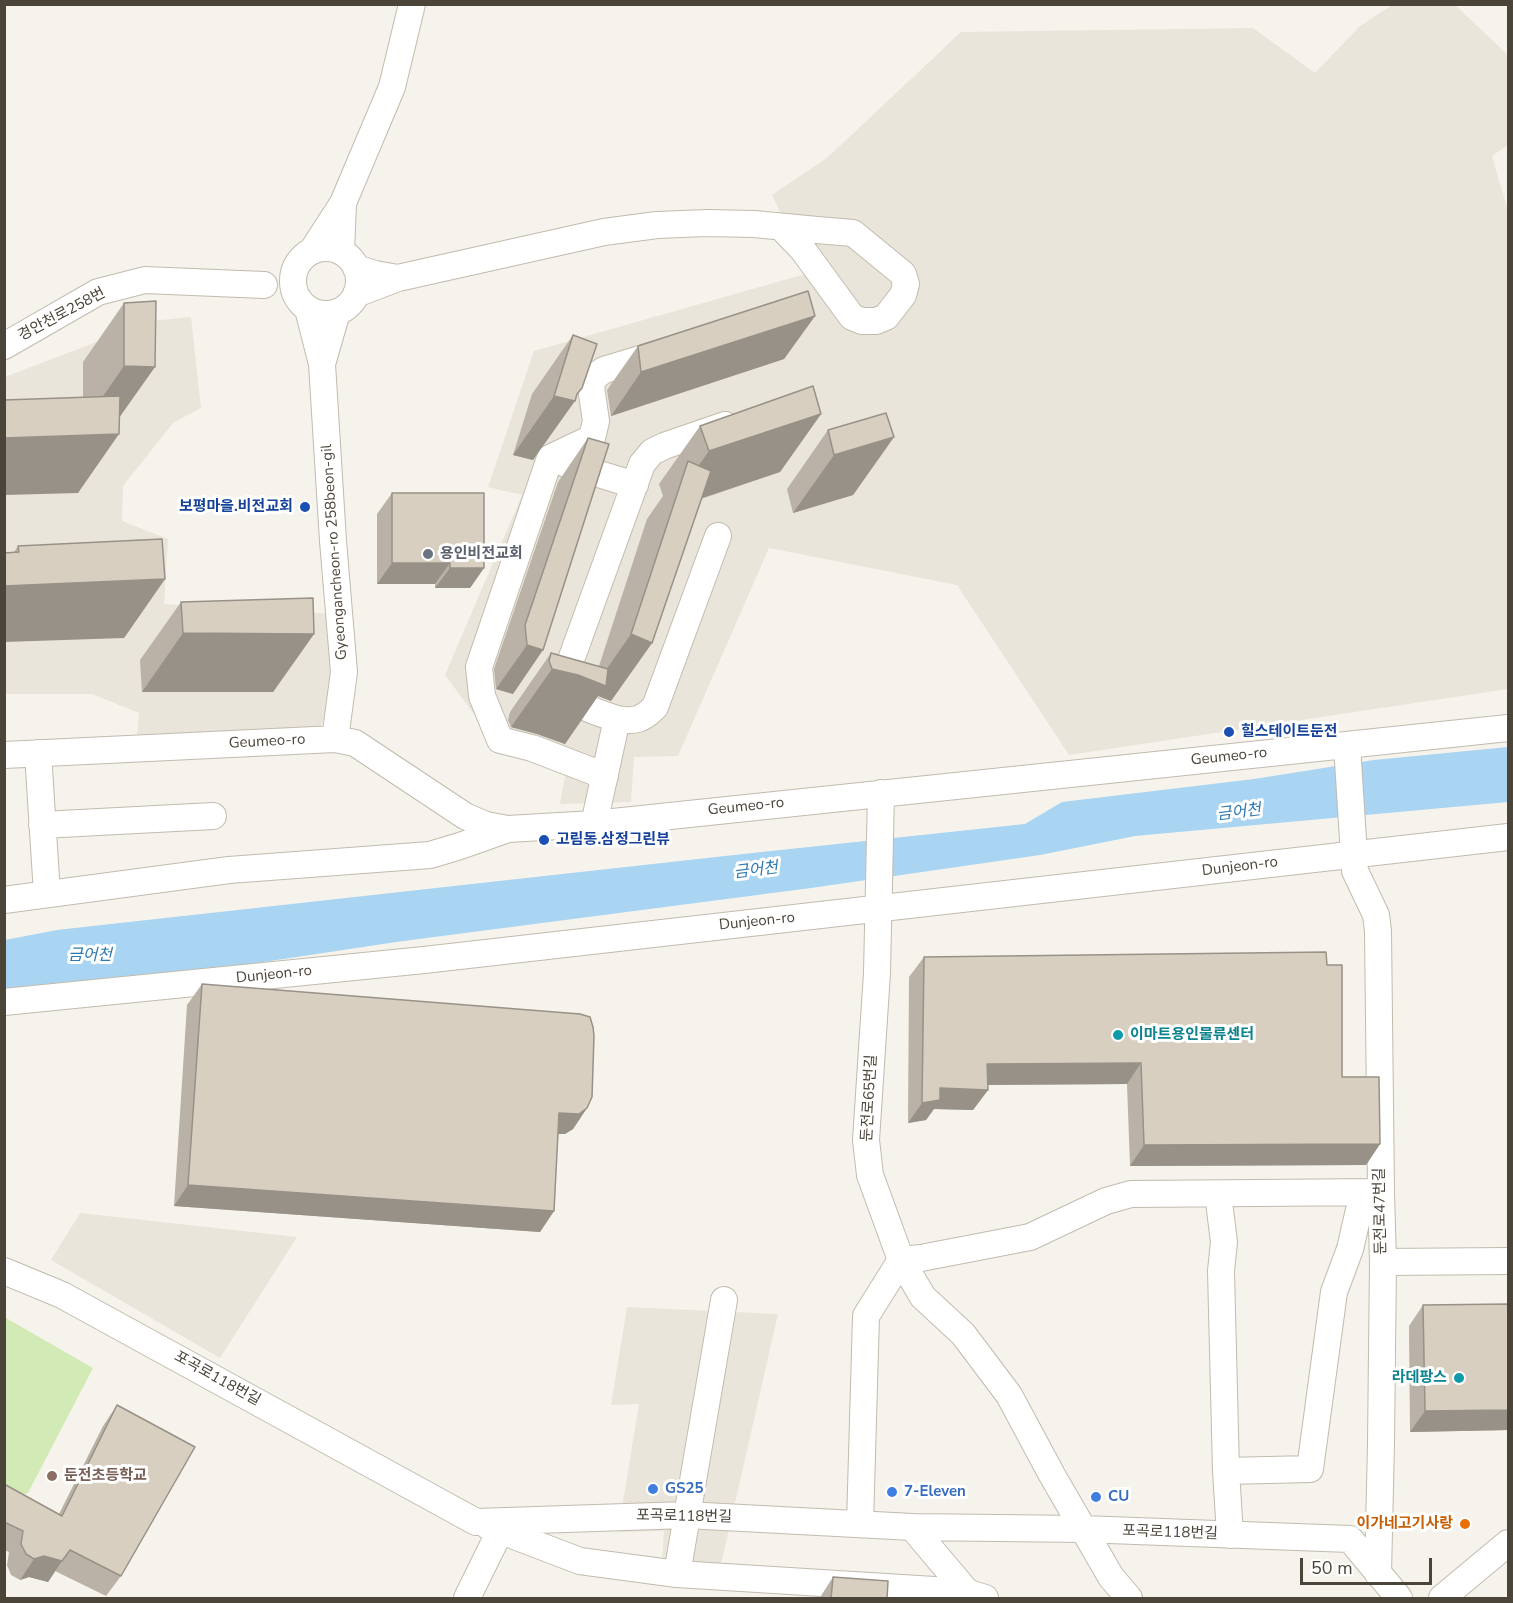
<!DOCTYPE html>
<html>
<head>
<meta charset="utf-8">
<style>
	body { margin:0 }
	#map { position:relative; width:1513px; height:1603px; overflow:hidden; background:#f6f3ec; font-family:"Nunito Sans",sans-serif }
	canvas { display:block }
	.frame { position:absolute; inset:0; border:6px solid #4b4439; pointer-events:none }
	.scale { position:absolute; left:1300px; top:1558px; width:132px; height:27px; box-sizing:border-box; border:3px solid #4b4439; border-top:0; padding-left:8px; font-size:18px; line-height:21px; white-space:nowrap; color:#4b4439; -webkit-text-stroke:4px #fff; paint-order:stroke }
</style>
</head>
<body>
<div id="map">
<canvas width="1513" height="1603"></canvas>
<div class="frame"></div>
<div class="scale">50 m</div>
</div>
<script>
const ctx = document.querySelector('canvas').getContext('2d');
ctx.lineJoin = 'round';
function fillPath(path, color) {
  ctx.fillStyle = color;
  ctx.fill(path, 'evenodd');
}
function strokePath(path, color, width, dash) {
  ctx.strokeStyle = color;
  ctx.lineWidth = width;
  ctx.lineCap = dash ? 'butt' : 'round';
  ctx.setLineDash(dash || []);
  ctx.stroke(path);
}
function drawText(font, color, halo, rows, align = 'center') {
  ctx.font = font + ' "Nunito Sans","Noto Sans KR",sans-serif';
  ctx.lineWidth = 6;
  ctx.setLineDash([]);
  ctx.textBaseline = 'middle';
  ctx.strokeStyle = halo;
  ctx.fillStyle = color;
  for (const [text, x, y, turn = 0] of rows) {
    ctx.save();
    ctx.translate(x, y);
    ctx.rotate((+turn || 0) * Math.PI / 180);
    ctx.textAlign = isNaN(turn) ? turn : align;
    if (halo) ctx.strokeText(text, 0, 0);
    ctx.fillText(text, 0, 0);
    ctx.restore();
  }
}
fillPath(new Path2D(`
	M1454 4 1508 55V145L1492 156 1508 211V689L1069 755 957 585 769 548 678 756 634 757 631 802 560 804 565 776 498 747 445 675 522 495 488 487 534 351 809 273 772 195 827 158 961 32 1253 28 1315 73 1360 26 1392 5Z
	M191 317 201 408 173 423 123 486 122 521 168 539 164 604 335 614 327 713 320 727 296 733 137 735 139 713 92 694H5V377L151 321Z
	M80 1213 297 1237 220 1358 51 1260Z
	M627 1307 778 1314 720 1569 662 1563 664 1531 618 1532 639 1404 611 1405Z`), '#eae5da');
fillPath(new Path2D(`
	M6 1318 93 1368 28 1493 16 1497 5 1490 4 1321Z`), '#d2eab5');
fillPath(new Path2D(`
	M1508 747V802L1135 836 1040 855 811 888 396 942 151 979 5 995V940L57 930 743 854 1025 824 1062 802 1254 779 1374 760Z`), '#a9d4f2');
const minor = new Path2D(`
	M343 203 392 87 412 4
	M293 281a33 33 0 1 1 66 0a33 33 0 1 1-66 0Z
	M312 251 343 203 341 251
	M398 278 604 232 657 225 707 223 754 224 817 230 853 233 903 274 906 284 903 295 886 317 876 321H862L852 317 803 250 781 227
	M356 294 398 278 375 274 356 268
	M308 309 322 364 337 312
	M4 346 98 292 145 280 264 285
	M322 364 333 541 344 672 335 739
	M566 464 635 485
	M617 719C603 714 576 707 568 694 566 690 565 683 564 679L642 464 652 452 664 446 725 425
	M1347 745 1355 871 1376 915 1378 931 1381 1192 1383 1262 1381 1443 1378 1574
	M38 753 47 894
	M4 755 335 739 355 743 465 816 486 825 508 829 594 824 1508 728
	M605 776 532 748 500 740 482 696 479 667 550 458 592 438 596 421 591 387 594 377 604 370 657 354
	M594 824 617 719C635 722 642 720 655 707L718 536
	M42 825 213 816
	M4 900 229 870 430 855 460 846 508 829
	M4 1002 424 960 1508 837
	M1218 1194 1224 1242 1221 1271 1226 1471 1230 1535
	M1383 1262 1508 1261
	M4 1271 62 1295 476 1522 686 1515 912 1527 1082 1529 1350 1539 1399 1598
	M1226 1471 1310 1469 1334 1292 1350 1249 1359 1210 1381 1192
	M860 1524 866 1316 901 1260 870 1175 866 1140 877 973 881 793
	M488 1526 580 1561 677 1574 966 1592 985 1598
	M912 1527 972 1598
	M677 1574 724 1300
	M467 1598 500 1531
	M1129 1598 1111 1577 1052 1475 1009 1395 963 1334 923 1297 901 1260 921 1258 1030 1237 1106 1201 1131 1194 1381 1192
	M1442 1598 1508 1543`);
strokePath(minor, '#c2bbae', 28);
strokePath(minor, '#fff', 26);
fillPath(new Path2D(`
	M156 301 119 417 78 493 83 397V362L124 303Z
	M815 316 784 359 611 416 607 390 638 346Z
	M573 335 577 395 533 460 513 455 532 394Z
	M821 414 780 472 701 499 652 643 611 701 598 696 565 744 537 734 511 727 508 720 510 712 551 653 599 666 647 519 663 496 659 484 700 426Z
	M828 430 894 437 853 495 793 513 787 489Z
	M588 438 513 694 496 689 494 669 558 482Z
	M392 493 484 568 470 588H435V584H377V514Z
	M18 546 165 579 124 638 14 552Z
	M181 602 314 634 273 692H142L140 660Z
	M924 957 1342 1077 1380 1144 1366 1165 1130 1166 1127 1084 988 1085V1090L973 1110 934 1109 926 1120 908 1123 909 977Z
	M202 984 587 1108 573 1129 565 1134H558L554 1211 540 1232 174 1206 187 1005Z
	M1509 1304V1430L1410 1432 1409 1326 1423 1305Z
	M117 1405 121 1576 106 1596 55 1571 48 1582 29 1577 20 1580 11 1575 7 1565 9 1552 4 1550V1484L59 1514 103 1426Z
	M833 1577 887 1599H819Z`), '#bab2a6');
fillPath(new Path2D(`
	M815 316 784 359 611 416 641 372Z
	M124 366 155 367 114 425H83Z
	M554 396 575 401 533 460 513 455Z
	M821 414 780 472 672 508 675 499 709 451Z
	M119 434 78 493 4 495V438Z
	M894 437 853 495 793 513 834 455Z
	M392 563H450L435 584H377Z
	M450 568H484L470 588H435Z
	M165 579 124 638 4 642V586Z
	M183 633 314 634 273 692H142Z
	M631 634 652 643 611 701 598 696 565 744 537 734 511 727 552 669 578 675 597 683Z
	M527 645 543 650 513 694 496 689Z
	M1141 1063 1127 1084 973 1085 987 1064Z
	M940 1088 988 1090 973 1110 934 1109 926 1120 908 1123 922 1103Z
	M587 1108 573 1129 565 1134H545L559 1113Z
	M1380 1144 1366 1165 1130 1166 1144 1145Z
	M188 1185 554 1211 540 1232 174 1206Z
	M1509 1410V1430L1410 1432 1425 1411Z
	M44 1556 62 1561 48 1582 29 1577 20 1580 34 1559Z`), '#979187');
const building = new Path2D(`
	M808 291 815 316 641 372 638 346Z
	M156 301 155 367 124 366V303Z
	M573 335 597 344 582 388 577 394 575 401 554 396Z
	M813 386 821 414 709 451 700 426Z
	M120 396 119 434 4 438V400Z
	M886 413 894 437 834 455 828 430Z
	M588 438 609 444 543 650 527 645 525 625Z
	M688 461 711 471 652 643 631 634Z
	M392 493H484V568H450V563H392Z
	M162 539 165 579 4 586V553L19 552 18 546Z
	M313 598 314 634 183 633 181 602Z
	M551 653 608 669 606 686 578 675 552 669 549 661Z
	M1326 952 1327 965H1342V1077H1379L1380 1144 1144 1145 1141 1063 987 1064 988 1090 940 1088V1100L922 1103 924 957Z
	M202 984 580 1014 590 1017 593 1027 594 1036 592 1097 587 1108 579 1114 559 1113 554 1211 188 1185Z
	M1509 1304V1410L1425 1411 1423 1305Z
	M117 1405 195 1447 121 1576 70 1550 62 1561 44 1556 34 1559 26 1554 21 1544 23 1531 4 1522V1484L62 1516Z
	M833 1577 888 1581 887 1599H831Z`);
fillPath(building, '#d8cfc1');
strokePath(building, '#979187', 1.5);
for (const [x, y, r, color] of [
	[305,507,6,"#1a4fb4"],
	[428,554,6,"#6b7280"],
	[1229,732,6,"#1a4fb4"],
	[544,840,6,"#1a4fb4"],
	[1118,1035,6,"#0f9aa8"],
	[1459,1378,6,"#0f9aa8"],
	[52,1476,6,"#8d6e63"],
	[653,1489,6,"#3f7fe0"],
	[892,1492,6,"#3f7fe0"],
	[1096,1497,6,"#3f7fe0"],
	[1465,1524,6,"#e8710a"]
]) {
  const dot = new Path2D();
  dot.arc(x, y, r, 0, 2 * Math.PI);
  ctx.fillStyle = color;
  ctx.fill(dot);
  strokePath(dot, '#fff', 2);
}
drawText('15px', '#4b4439', '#fff', [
	["경안천로258번",62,315,-28],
	["Gyeongancheon-ro 258beon-gil",335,552,-94],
	["Geumeo-ro",267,742,-3],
	["Geumeo-ro",1229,757,-6],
	["Geumeo-ro",746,807,-6],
	["Dunjeon-ro",1240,867,-7],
	["Dunjeon-ro",757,922,-6],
	["Dunjeon-ro",274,975,-6],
	["둔전로65번길",870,1098,-87],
	["둔전로47번길",1381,1211,-91],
	["포곡로118번길",217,1379,29],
	["포곡로118번길",684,1517,1],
	["포곡로118번길",1170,1533,2]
]);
drawText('bold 15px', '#164399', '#fff', [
	["보평마을.비전교회",293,507,"right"],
	["힐스테이트둔전",1241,732],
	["고림동.삼정그린뷰",556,840]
], 'left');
drawText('bold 15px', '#5b616d', '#fff', [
	["용인비전교회",440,554]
], 'left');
drawText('bold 15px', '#0d838f', '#fff', [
	["이마트용인물류센터",1130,1035],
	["라데팡스",1447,1378,"right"]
], 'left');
drawText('bold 15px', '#785e54', '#fff', [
	["둔전초등학교",64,1476]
], 'left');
drawText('bold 15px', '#366cbe', '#fff', [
	["GS25",665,1489],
	["7-Eleven",904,1492],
	["CU",1108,1497]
], 'left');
drawText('bold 15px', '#c56008', '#fff', [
	["이가네고기사랑",1453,1524]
], 'right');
drawText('italic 16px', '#2e7ab2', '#fff', [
	["금어천",1239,813,-7],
	["금어천",756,871,-7],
	["금어천",90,956]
]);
</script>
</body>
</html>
